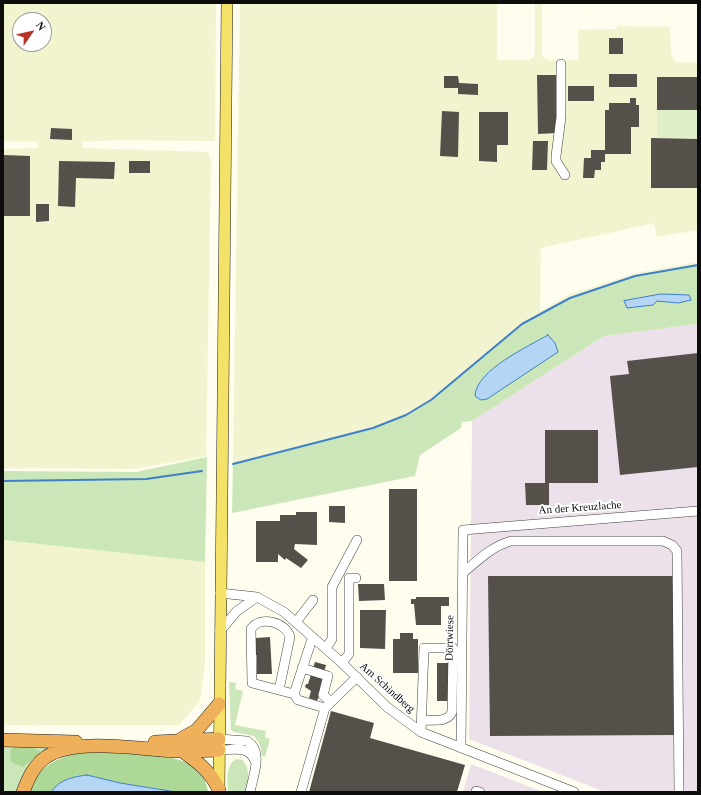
<!DOCTYPE html>
<html>
<head>
<meta charset="utf-8">
<style>
	body { margin:0 }
	#map { position:relative; width:701px; height:795px; overflow:hidden; background:#fefdee; font-family:Georgia,serif }
	canvas { display:block }
	.frame { position:absolute; inset:0; border:4px solid #0d0d0d; pointer-events:none }
	.north { position:absolute; left:12px; top:12px; width:40px; height:40px; box-sizing:border-box; background:#fff; border:1px solid #9e9e9e; border-radius:50%; rotate:56deg; font-size:11px; font-weight:700; line-height:16px; text-align:center; color:#0d0d0d }
	.north::after { content:''; display:block; margin:auto; width:14px; height:18px; background:#b8342a; clip-path:polygon(50% 0,100% 100%,50% 72%,0 100%) }
</style>
</head>
<body>
<div id="map">
<canvas width="701" height="795"></canvas>
<div class="frame"></div>
<div class="north">N</div>
</div>
<script>
const ctx = document.querySelector('canvas').getContext('2d');
ctx.lineJoin = 'round';
function fillPath(path, color) {
  ctx.fillStyle = color;
  ctx.fill(path, 'evenodd');
}
function strokePath(path, color, width, dash) {
  ctx.strokeStyle = color;
  ctx.lineWidth = width;
  ctx.lineCap = dash ? 'butt' : 'round';
  ctx.setLineDash(dash || []);
  ctx.stroke(path);
}
function drawText(font, color, halo, rows, align = 'center') {
  ctx.font = font + ' Georgia,serif';
  ctx.lineWidth = 4;
  ctx.setLineDash([]);
  ctx.textBaseline = 'middle';
  ctx.strokeStyle = halo;
  ctx.fillStyle = color;
  for (const [text, x, y, turn = 0] of rows) {
    ctx.save();
    ctx.translate(x, y);
    ctx.rotate((+turn || 0) * Math.PI / 180);
    ctx.textAlign = isNaN(turn) ? turn : align;
    if (halo) ctx.strokeText(text, 0, 0);
    ctx.fillText(text, 0, 0);
    ctx.restore();
  }
}
fillPath(new Path2D(`
	M698 324V792H605L469 739 472 421 604 336Z
	M471 764 543 792H463Z`), '#ece1eb');
fillPath(new Path2D(`
	M3 3H216L215 141 117 140 82 142 83 148 208 152 211 161 206 456 134 469 3 468V149L38 148V142L3 141ZM20 20H44V44H20Z
	M240 3H497V60H530L535 55V3H542V56L548 60H579L578 30 617 29V26L670 27 671 53 675 62 698 63V230L657 237 654 223 541 248 540 311 570 294 636 273 698 262V265L635 276 570 298 522 324 431 400 406 415 373 428 233 464Z
	M3 540 205 562V664L200 701 179 725H3Z`), '#f2f3cf');
fillPath(new Path2D(`
	M698 265V324L604 336 472 421 462 422 461 428 420 455 415 476 232 513 233 464 373 428 406 415 431 400 522 324 570 298 635 276Z
	M207 457 205 562 3 540V471L136 472Z
	M229 682 236 683 235 689 243 691 235 725 266 731 265 737 270 739 265 757 262 756 260 745 254 736 234 732 231 730Z
	M3 742 68 744 18 792H3Z
	M236 759 242 760C251 768 248 782 246 792H228C228 780 225 766 236 759Z`), '#cbe7b9');
fillPath(new Path2D(`
	M28 746 40 751 39 757H35L23 767 11 762 10 752 13 747Z
	M77 753C106 753 170 751 194 766 203 771 206 782 208 792H176L120 783 52 790 51 792H29C35 769 56 758 77 753Z`), '#add898');
fillPath(new Path2D(`
	M657 110H698V139L657 138Z`), '#deefca');
const water = new Path2D(`
	M661 294 689 295 691 300 678 303 657 301 653 305 627 308 624 301Z
	M548 335 555 343 558 352 487 399 481 400 475 396C476 370 529 346 548 335Z
	M87 775 120 783 176 792H51C60 779 73 777 87 775Z`);
fillPath(water, '#b4d5f4');
strokePath(water, '#3e81c8', 1);
strokePath(new Path2D(`
	M233 464 373 428 406 415 431 400 522 324 570 298 635 276 698 265
	M3 481 146 479 202 471`), '#3e81c8', 2);
fillPath(new Path2D(`
	M609 38H623V54H609Z
	M609 74H637V87H609Z
	M537 75H557V133L538 134Z
	M444 76H458L459 83 478 84V95L458 94V88H444Z
	M657 77H698V110H657Z
	M568 86H594V101H568Z
	M630 98H636V105H639V127H631V154H605V162H601V170H595L594 178H583L584 158H591V150H605V110H609V103H630Z
	M442 111 459 112 458 157 440 156Z
	M479 112H508V145H497V162L479 161Z
	M51 128 72 129V140L50 139Z
	M651 138 698 139V188H651Z
	M533 141H548L547 170H532Z
	M3 155 30 156V216H3Z
	M59 161 115 162 114 179 76 178 75 207 58 206Z
	M129 161H150V173H129Z
	M36 204H49V221L36 222Z
	M698 353V467L620 475 610 376 629 374 627 361Z
	M545 430H598V483H549V505H526L525 483H545Z
	M389 489H417V581H389Z
	M329 506H345V523L329 522Z
	M296 512H317V545L295 544 294 549 308 560 301 568 286 558 285 560 278 554V562H256V521H280V515H296Z
	M488 576H674L675 735 490 736Z
	M358 584H384L385 600 359 601Z
	M416 597H449V606H441V625H416L414 604H411V599H416Z
	M360 610H386L385 649 360 648Z
	M400 633H413V639H418V673H393V639H400Z
	M270 637 272 674H257V655H252V648H256V638Z
	M315 662 326 665 320 688H322L317 701 309 698 311 691 305 687 306 684H308Z
	M437 663H451V701H437Z
	M331 711 374 723 370 738 465 765 457 792 437 791V792H309Z`), '#55504a');
const minor = new Path2D(`
	M561 64V117L556 156V161L565 175
	M463 573C477 561 492 546 511 541H663L672 545 677 551 679 792
	M220 593 257 597 284 612 342 663 387 707 421 732 574 792
	M296 622 313 600
	M220 631 237 611 257 597
	M326 648 332 639V587L357 540
	M342 663 349 654V578H356
	M302 668 328 676 323 695 331 702
	M279 690 290 637C286 622 260 615 251 629L252 683 294 694 298 700 325 708
	M294 694 311 642 314 638
	M421 732 424 648H453L452 712C447 723 434 720 423 720
	M219 739 247 741C264 751 253 776 250 792
	M461 748 463 530 698 511
	M219 750C233 750 249 745 255 761
	M476 791 480 792
	M301 792 325 708 357 677`);
const major = new Path2D(`
	M219 791 227 3`);
const highway = new Path2D(`
	M181 739 197 730 219 704
	M3 740 76 742
	M155 742 219 739
	M182 751C198 762 211 772 219 790
	M23 792C28 779 34 765 46 757 76 736 146 751 182 751 195 752 207 750 219 750`);
strokePath(minor, '#404040', 10);
strokePath(major, '#1e1e1e', 12);
strokePath(highway, '#1e1e1e', 14);
strokePath(minor, '#fff', 9);
strokePath(major, '#f4e268', 11);
strokePath(highway, '#efb05b', 13);
drawText('11px', '#0d0d0d', '#fff', [
	["An der Kreuzlache",580,508,-4],
	["Dörrwiese",450,638,-89],
	["Am Schindberg",387,688,42]
]);
</script>
</body>
</html>
